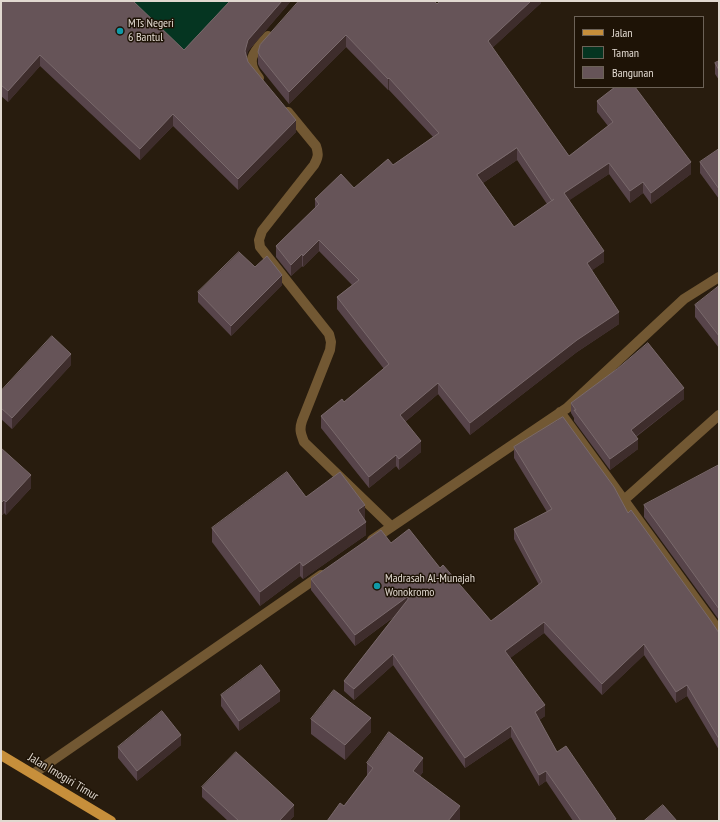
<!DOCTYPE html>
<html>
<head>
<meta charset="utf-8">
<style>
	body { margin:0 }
	#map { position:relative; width:720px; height:822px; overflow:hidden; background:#281c0e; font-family:"PT Sans Narrow",sans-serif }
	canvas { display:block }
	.frame { position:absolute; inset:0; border:2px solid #e1d9d0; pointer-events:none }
	.legend { position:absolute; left:574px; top:16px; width:130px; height:72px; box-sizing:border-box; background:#1e1306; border:1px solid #6c6257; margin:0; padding:5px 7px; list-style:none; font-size:12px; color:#e1d9d0 }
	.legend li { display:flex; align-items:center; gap:8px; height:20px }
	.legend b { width:20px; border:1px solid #6c6257 }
</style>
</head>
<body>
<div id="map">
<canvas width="720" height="822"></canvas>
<div class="frame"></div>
<ul class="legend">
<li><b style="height:5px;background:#c78f3b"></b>Jalan</li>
<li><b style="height:11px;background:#053521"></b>Taman</li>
<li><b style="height:11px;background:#665458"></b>Bangunan</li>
</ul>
</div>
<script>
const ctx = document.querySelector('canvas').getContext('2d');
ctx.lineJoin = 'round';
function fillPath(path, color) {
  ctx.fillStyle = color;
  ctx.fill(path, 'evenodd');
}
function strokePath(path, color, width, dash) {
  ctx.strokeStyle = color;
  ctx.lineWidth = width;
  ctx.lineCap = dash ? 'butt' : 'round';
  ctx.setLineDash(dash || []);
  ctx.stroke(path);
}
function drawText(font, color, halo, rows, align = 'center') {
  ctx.font = font + ' "PT Sans Narrow",sans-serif';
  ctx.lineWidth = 3;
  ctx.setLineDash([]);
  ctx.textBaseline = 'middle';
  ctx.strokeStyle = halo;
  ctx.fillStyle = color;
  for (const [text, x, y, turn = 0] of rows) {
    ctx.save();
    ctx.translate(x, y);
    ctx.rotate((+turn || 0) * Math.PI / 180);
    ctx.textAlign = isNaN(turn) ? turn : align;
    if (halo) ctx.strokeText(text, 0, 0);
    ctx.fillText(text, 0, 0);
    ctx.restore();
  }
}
fillPath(new Path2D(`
	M121 1H241L184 61Z`), '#053521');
strokePath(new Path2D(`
	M259 78C244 59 255 51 268 36
	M288 112 316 146C319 154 318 158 314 165L262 231 259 240 260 247 329 334 331 342 330 350 302 421C299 430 301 434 304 442L391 526
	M560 412 719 631
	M624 500 719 415
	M372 540 567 408 684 299 719 277
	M33 774 321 575`), '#725833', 10);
strokePath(new Path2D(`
	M1 755 111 821`), '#c78f3b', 10);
fillPath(new Path2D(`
	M1 1 184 50 230 1H291L248 51 246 57 248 62 296 132 238 190 173 126 140 160 40 66 8 102 1 96Z
	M541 1V3L492 48 569 156 608 126 597 112V101L691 174 651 204 643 193 630 203 609 174 569 200 604 262 592 270 619 324 577 352 470 435 438 394 405 422 421 452 399 470 396 466 369 488 321 428V416L344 402 384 369 337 309V297L352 285 319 251 303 267 302 266 291 276 276 257V246L315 208V199L354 188 393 165 433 137 389 90H388L346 47 289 104 260 68 258 64V52L437 4ZM517 160 547 204 514 227 483 183Z
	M719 61V80L715 74V63Z
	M719 149V199L700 173V162Z
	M282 285 231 336 198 302V292Z
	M719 286V348L695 317V305Z
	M71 365 12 429 1 419V391Z
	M684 399 636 437 638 449 610 470 574 421V418L571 413V403Z
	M514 447 628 513 719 633V750L687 696 676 703 644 655 602 695 544 633 510 658 545 716 539 720 557 752 616 821H573L546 781 539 786 511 737 465 768 393 665 354 700 344 691V681L394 617 355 646 311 590V579L391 543 440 568 491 621 539 585 514 539V529L547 512 514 458Z
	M1 448 31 488 6 515 4 513 1 516Z
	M719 465V620L644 517V505Z
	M306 497 365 519 366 535 303 579 300 576 260 606 212 542V528Z
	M221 695 280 701 239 731 221 706Z
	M311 719 371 732 345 760 311 734Z
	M181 745 137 781 118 758V747Z
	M367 763 423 772 420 776 460 820 344 806 367 776Z
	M202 787 294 816 289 821H228L202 797Z`), '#57444a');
fillPath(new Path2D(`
	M282 1H291L248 51 245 63V51L248 40Z
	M531 1H541V3L488 52V41Z
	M346 35V47L289 104V92Z
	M40 55V66L8 102V91Z
	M389 78V90H388V79Z
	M173 114V126L140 160V149Z
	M296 120V132L238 190V179Z
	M517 148V160L477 187V175Z
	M691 162V174L651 204V193Z
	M609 163V174L564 204V193Z
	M643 182V193L630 203V191Z
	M319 240V251L303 267V256Z
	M604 251V262L587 274V263Z
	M302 254V266L291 276V265Z
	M282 275V285L231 336V326Z
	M619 312V324L577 352 470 435V423L577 340Z
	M71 354V365L12 429V418Z
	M438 383V394L400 426V415Z
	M684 388V399L631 440V430Z
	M638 439V449L610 470V459Z
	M421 441V452L399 470V459Z
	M396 455V466L369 488V477Z
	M31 475V488L6 515V502Z
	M4 500V513L1 516V503Z
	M365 505V519L358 524V510Z
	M366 522V535L303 579V566Z
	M300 562V576L260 606V592Z
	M407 597V607L355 646V635Z
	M544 622V633L505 662V651Z
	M644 644V655L602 695V684Z
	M393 654V665L354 700V689Z
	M687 685V696L676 703V692Z
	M280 691V701L239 731V721Z
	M545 705V716L535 723V712Z
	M371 718V732L345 760V745Z
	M511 726V737L465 768V758Z
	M181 735V745L137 781V771Z
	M423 758V772L413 785V771Z
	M546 771V781L539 786V775Z
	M294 805V816L289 821H279Z
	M460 806V820L459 821H448Z`), '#3e2d2c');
const building = new Path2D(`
	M1 1H133L184 50 230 1H282L248 40 245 51 248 62 296 120 238 179 173 114 140 149 40 55 8 91 1 85Z
	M299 1H434L437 4 440 1H531L488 41 569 156 613 122 597 101 615 87H635L691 162 651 193 643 182 630 191 609 163 564 193 604 251 587 263 619 312 577 340 470 423 438 383 400 415 421 441 399 459 396 455 369 477 321 416 342 399 344 402 389 364 337 297 359 280 319 240 303 256 302 254 291 265 276 246 319 204 315 199 341 174 354 188 388 159 393 165 439 133 389 78 388 79 346 35 289 92 260 56 258 52 260 45ZM517 148 552 201 554 199 514 227 477 175Z
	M719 61V70L715 63Z
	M719 149V189L700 162Z
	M239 252 255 267 267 256 282 275 231 326 198 292Z
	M719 286V336L695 305Z
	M52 336 71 354 12 418 1 408V391Z
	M648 343 684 388 631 430 638 439 610 459 574 410H576L571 403 617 369Z
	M563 417 614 487 628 513 631 510 711 621 719 633V739L687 685 676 692 644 644 602 684 544 622 505 651 545 705 535 712 557 752 566 746 616 819 612 821H581L546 771 539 775 511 726 465 758 393 654 354 689 344 681 409 598 407 597 355 635 311 579 381 530 391 543 409 529 440 568 443 565 491 621 542 582 514 529 552 509 514 447Z
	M1 448 31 475 6 502 4 500 1 503Z
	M719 465V609L644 505Z
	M287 472 306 497 340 472 365 505 358 510 366 522 303 566 300 562 260 592 212 528Z
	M261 665 280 691 239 721 221 695Z
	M334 690 371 718 345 745 311 719Z
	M162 711 181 735 137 771 118 747Z
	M389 732 423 758 413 771 460 806 448 821H327L340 803 344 806 373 768 367 763Z
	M236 752 294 805 279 821H239L202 787Z
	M663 805 677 821H644Z`);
fillPath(building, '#665458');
strokePath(building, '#79696b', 1);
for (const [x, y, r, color] of [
	[120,31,4,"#0f9aa8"],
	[377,586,4,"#0f9aa8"]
]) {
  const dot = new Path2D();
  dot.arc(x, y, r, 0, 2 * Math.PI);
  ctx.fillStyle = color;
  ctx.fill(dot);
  strokePath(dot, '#1e1306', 1.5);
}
drawText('12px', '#e1d9d0', '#1e1306', [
	["MTs Negeri",128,24],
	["6 Bantul",128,38],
	["Madrasah Al-Munajah",385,579],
	["Wonokromo",385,593]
], 'left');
drawText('12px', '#e1d9d0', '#1e1306', [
	["Jalan Imogiri Timur",63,777,31]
]);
</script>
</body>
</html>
